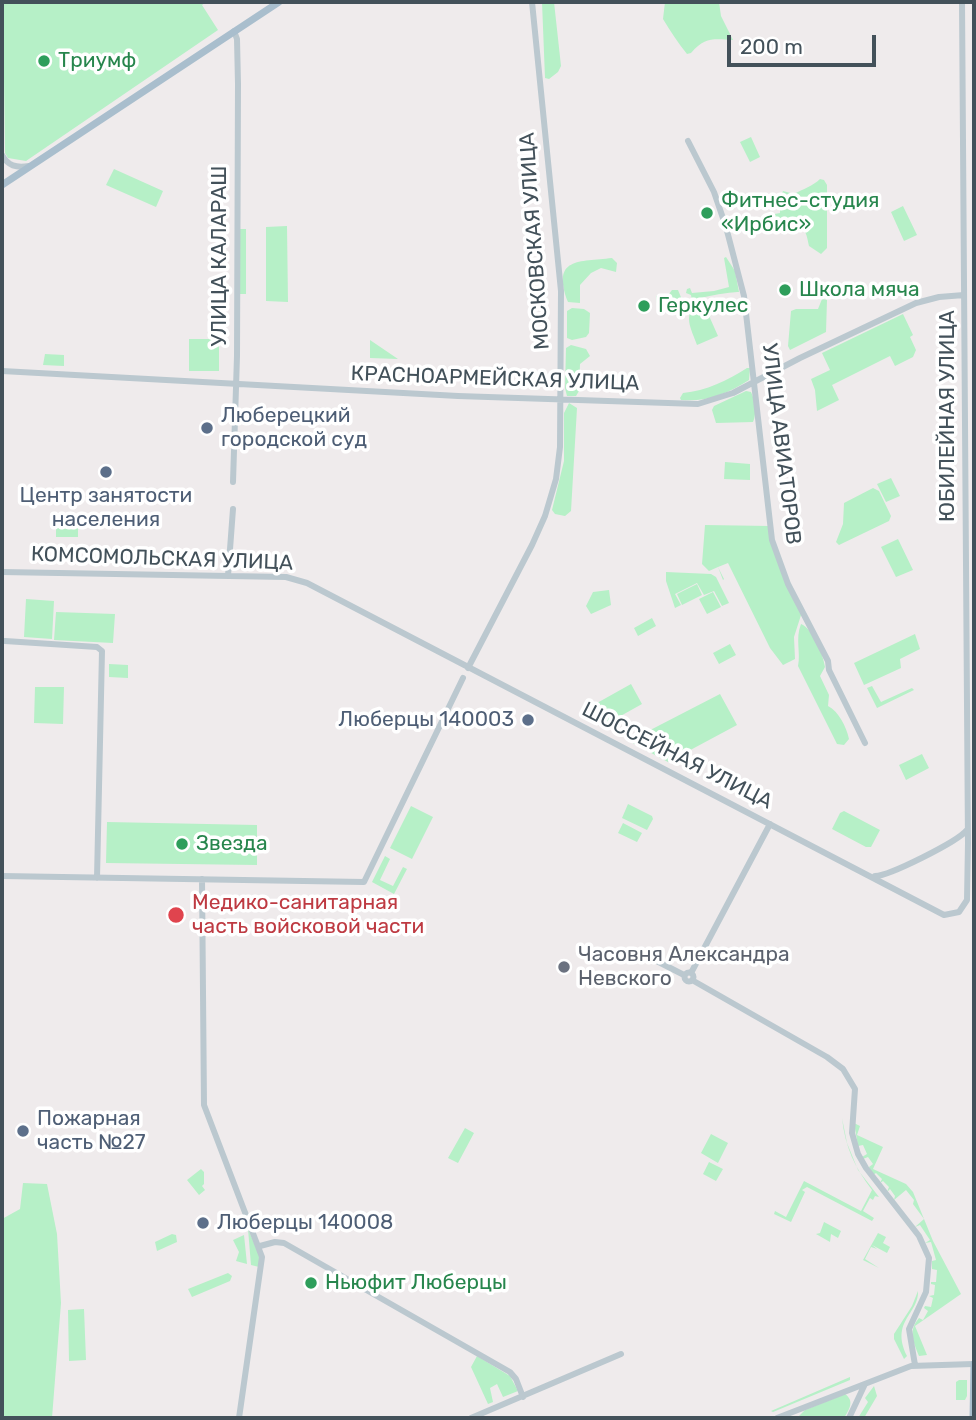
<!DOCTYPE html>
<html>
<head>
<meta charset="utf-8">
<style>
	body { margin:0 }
	#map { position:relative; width:976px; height:1420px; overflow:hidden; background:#efebec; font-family:Rubik,sans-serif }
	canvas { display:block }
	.frame { position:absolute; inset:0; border:4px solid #43515a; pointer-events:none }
	.scale { position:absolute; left:727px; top:35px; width:149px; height:32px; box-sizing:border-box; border:4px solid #43515a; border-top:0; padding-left:9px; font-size:21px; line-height:24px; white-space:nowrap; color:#43515a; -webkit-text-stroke:5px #fff; paint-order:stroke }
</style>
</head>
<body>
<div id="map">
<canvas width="976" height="1420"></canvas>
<div class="frame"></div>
<div class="scale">200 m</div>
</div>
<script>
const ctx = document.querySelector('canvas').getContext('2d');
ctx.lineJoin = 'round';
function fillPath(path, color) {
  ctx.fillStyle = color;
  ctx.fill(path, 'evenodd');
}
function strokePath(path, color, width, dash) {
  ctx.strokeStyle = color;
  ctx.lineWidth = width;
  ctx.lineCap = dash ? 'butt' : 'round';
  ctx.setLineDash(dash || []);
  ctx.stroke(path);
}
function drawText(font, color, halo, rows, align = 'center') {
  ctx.font = font + ' Rubik,sans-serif';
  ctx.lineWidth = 7;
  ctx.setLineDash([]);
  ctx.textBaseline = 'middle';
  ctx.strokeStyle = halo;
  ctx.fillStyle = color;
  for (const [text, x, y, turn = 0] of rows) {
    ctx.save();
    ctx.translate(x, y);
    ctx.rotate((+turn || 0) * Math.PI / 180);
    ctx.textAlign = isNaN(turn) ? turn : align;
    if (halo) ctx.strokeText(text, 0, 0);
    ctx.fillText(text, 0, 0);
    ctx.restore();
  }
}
fillPath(new Path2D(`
	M3 2H206L202 5 218 30 26 161 8 158 5 153Z
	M542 2H554L561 66 558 72 549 79 545 78Z
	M665 2H719L721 16 733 40C713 39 705 37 691 53L687 54C678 43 671 32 663 19Z
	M751 137 760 157 750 162 740 142Z
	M114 169 163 191 156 207 106 185Z
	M820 179 824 180 827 185V248L821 254 809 246C808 242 807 234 804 230 796 220 775 228 765 228L763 221 769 215 780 213V198L783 191 794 194C803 189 813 186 820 179Z
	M903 206 917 235 904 241 891 212Z
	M287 226 288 302 266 301V227Z
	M239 229H246V294H239Z
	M726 257 735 271 739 292C731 292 698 297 692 301L691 295 686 293 687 289 690 288 692 293 714 291 729 287 724 258Z
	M612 258 617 263 616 272 601 268 591 273 580 285V303L568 302C551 257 579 262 612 258Z
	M672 290H678L685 307 658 310 656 296 669 294Z
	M822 299 827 300 826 332 790 350 788 346 791 311 796 309H818Z
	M698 302H712L710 318 718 336 697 345C691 328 682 315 698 302Z
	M572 308 584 309 590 313 589 333 586 337 572 340 567 338V311Z
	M903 314 913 335 910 337 916 350 913 357 895 366 890 356 832 385 839 400 817 411 815 390 811 379 830 370 822 353Z
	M189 339H219V371H189Z
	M370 340 398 359 370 358Z
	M571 345 586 349 590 356 580 364 579 391 576 396H567L565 388 566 348Z
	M45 354 64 355V366L43 365Z
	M747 368H750L749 380C727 394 707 402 681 400L680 398 683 393C706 391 728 380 747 368Z
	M746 391 751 392C755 400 757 414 753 422L716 423 712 410 714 406Z
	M569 403 577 408 571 511 565 516 555 514 552 510 564 461V413Z
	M725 462 750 464V480L724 479Z
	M891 478 900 496 886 502 877 484Z
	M873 488 879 491 891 516 889 521 839 545 836 542 843 524 844 503Z
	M56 524H78V537H56Z
	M705 525 770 526 772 540 802 612 794 637 795 659 783 665 770 648 728 563 718 567 724 579 723 580 718 567 709 571 702 564Z
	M898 539 913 570 896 577 881 547Z
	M666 572 711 574 716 577 729 603 722 606 714 591 704 595 697 583 675 594 681 605 675 608 666 581Z
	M697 584 702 595 682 605 677 594Z
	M609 590 611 605 591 614 586 606 593 592Z
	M713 592 721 607 707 614 699 599Z
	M26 599 54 601 52 639 24 637Z
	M56 612 115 614 113 643 54 640Z
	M652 618 656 626 638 636 634 628Z
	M801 624C812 628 823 654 825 667L820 676 829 695 828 706C839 712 846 726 849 739L844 745 837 744 798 666C801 653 795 639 801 624Z
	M915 634 920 649 900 659 901 668 864 685 854 663Z
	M730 644 736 655 719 664 713 653Z
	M109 664 128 665V678L109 677Z
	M631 684 642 704 608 723 597 703Z
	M872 686 881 702 912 688 914 690 877 708 867 688Z
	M35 687H64L63 724 34 723Z
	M720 694 737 725 668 762 629 741Z
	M922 754 929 768 906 780 899 765Z
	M628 804 652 816 653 819 647 830 622 818Z
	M411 806 433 817 412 859 390 848Z
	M844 811 880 830 871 847H866L832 829 840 813Z
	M107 822 257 825V865L106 863Z
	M623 823 642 833 637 842 618 833Z
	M385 856 390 859 380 880 393 886 403 867 407 869 394 894 372 882Z
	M842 1118 847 1143 858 1170 879 1197 875 1196 873 1200 870 1198 863 1211 874 1218 872 1221 807 1187 802 1190 805 1192 791 1222 774 1214 775 1211 786 1217 804 1181 861 1211 872 1190C855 1168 845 1147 842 1118Z
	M854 1123 860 1126 857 1135 883 1147 873 1169 906 1184 913 1192 933 1241 961 1294 915 1326 927 1355 919 1356C913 1341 908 1331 919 1318L923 1320 928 1311 924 1308 925 1306 931 1307 933 1298 929 1296 934 1295 935 1285 931 1284V1282H936L937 1270 932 1269V1261L936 1260 931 1242 925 1243 930 1240 920 1225 915 1227 924 1219 913 1204 914 1200 906 1190 894 1200 895 1196 890 1189 887 1192 889 1187 883 1181 880 1183 882 1179 876 1173 873 1175 869 1167 873 1164 868 1157 863 1159 862 1157 867 1154 863 1145 858 1146Z
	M465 1128 474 1133 458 1163 448 1158Z
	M711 1134 728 1143 718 1163 701 1153Z
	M709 1162 723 1169 716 1181 703 1174Z
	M201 1169 204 1172V1184L202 1186 205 1190 199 1195 187 1180Z
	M23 1183 47 1184 57 1234 61 1303 52 1418H2V1219L20 1209Z
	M824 1222 841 1231 838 1238 831 1234 830 1242 816 1234 820 1233Z
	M248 1229 260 1257 259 1267 251 1265Z
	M878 1233 886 1237 883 1243 890 1247 887 1253 872 1245 877 1249 871 1247 865 1259 879 1268 863 1260Z
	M172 1234 176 1235 177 1242 157 1251 155 1242Z
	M244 1235 247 1264 236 1261 239 1252 233 1240Z
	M228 1273 232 1276 230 1281 192 1297 188 1289Z
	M918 1291C919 1314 890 1321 907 1356L904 1359 894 1339V1334L912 1306Z
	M84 1309 86 1360 69 1361 68 1310Z
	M477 1356 510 1376 518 1391 503 1397 497 1384 490 1388 493 1402 488 1404 471 1367Z
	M850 1377V1380L773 1412 771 1411Z
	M959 1380H967V1396L965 1400H956V1382Z
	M874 1386 877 1396 864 1418H858L868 1402 865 1398Z
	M845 1394C855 1401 849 1410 844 1418H797L805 1410Z`), '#b6f0c7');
strokePath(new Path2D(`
	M688 141 714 192 726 227 744 296 772 540 788 584 828 661 829 670 865 743
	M2 155C8 166 16 168 29 166
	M2 371 458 396 698 404 733 393 800 358 916 303 939 297 964 295
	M233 482 237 356 238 84 237 39 234 31
	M2 572 286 577 307 583 944 915 959 912 967 900 968 843 962 2
	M228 576 233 509
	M5 641 97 647 102 651 97 878
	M468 668 532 545 545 516 556 479 560 447 561 291 532 2
	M2 876 364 882 463 678
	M875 876C889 876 957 842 967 830
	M202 879 204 1105 262 1257 239 1418
	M639 952 684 975
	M684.5 977a4.5 4.5 0 1 1 9 0a4.5 4.5 0 1 1-9 0Z
	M691 973 770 824
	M692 980 827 1057 843 1069 855 1089 852 1133 858 1154 866 1168 919 1236 929 1258 926 1292 909 1329 915 1365
	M260 1246 275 1242 284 1243 510 1372 516 1379 523 1397
	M471 1418 621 1354
	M777 1418 911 1366 973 1364
	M849 1418 865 1384`), '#bbc8cf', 6);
strokePath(new Path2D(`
	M2 185 279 2
	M973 1418 974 1364`), '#a9becd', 7);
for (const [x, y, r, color] of [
	[44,61,7,"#2e9e5b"],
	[707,213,7,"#2e9e5b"],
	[785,290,7,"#2e9e5b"],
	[644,306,7,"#2e9e5b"],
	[207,428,7,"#5c6f8a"],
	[106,472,7,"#5c6f8a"],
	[528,720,7,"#5c6f8a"],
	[182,844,7,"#2e9e5b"],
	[176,915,9,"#e0444e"],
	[564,967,7,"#6b7280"],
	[23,1131,7,"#5c6f8a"],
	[203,1223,7,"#5c6f8a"],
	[311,1283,7,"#2e9e5b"]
]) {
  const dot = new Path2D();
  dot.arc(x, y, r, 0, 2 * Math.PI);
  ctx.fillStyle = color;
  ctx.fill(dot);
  strokePath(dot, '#fff', 2.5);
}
drawText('21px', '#27864d', '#fff', [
	["Триумф",58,61],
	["Фитнес-студия",721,201],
	["«Ирбис»",721,225],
	["Школа мяча",799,290],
	["Геркулес",658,306],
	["Звезда",196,844],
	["Ньюфит Люберцы",325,1283]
], 'left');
drawText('21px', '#43515a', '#fff', [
	["МОСКОВСКАЯ УЛИЦА",535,241,-94],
	["УЛИЦА КАЛАРАШ",220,256,-90],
	["КРАСНОАРМЕЙСКАЯ УЛИЦА",495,379,2],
	["ЮБИЛЕЙНАЯ УЛИЦА",948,416,-90],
	["УЛИЦА АВИАТОРОВ",781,444,83],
	["КОМСОМОЛЬСКАЯ УЛИЦА",162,559,2],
	["ШОССЕЙНАЯ УЛИЦА",677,756,27]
]);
drawText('21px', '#4e5e75', '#fff', [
	["Люберецкий",221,416],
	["городской суд",221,440],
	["Центр занятости",106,496,"center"],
	["населения",106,520,"center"],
	["Люберцы 140003",514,720,"right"],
	["Пожарная",37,1119],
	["часть №27",37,1143],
	["Люберцы 140008",217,1223]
], 'left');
drawText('21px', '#be3a42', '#fff', [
	["Медико-санитарная",192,903],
	["часть войсковой части",192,927]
], 'left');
drawText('21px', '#5b616d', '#fff', [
	["Часовня Александра",578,955],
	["Невского",578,979]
], 'left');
</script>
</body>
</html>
